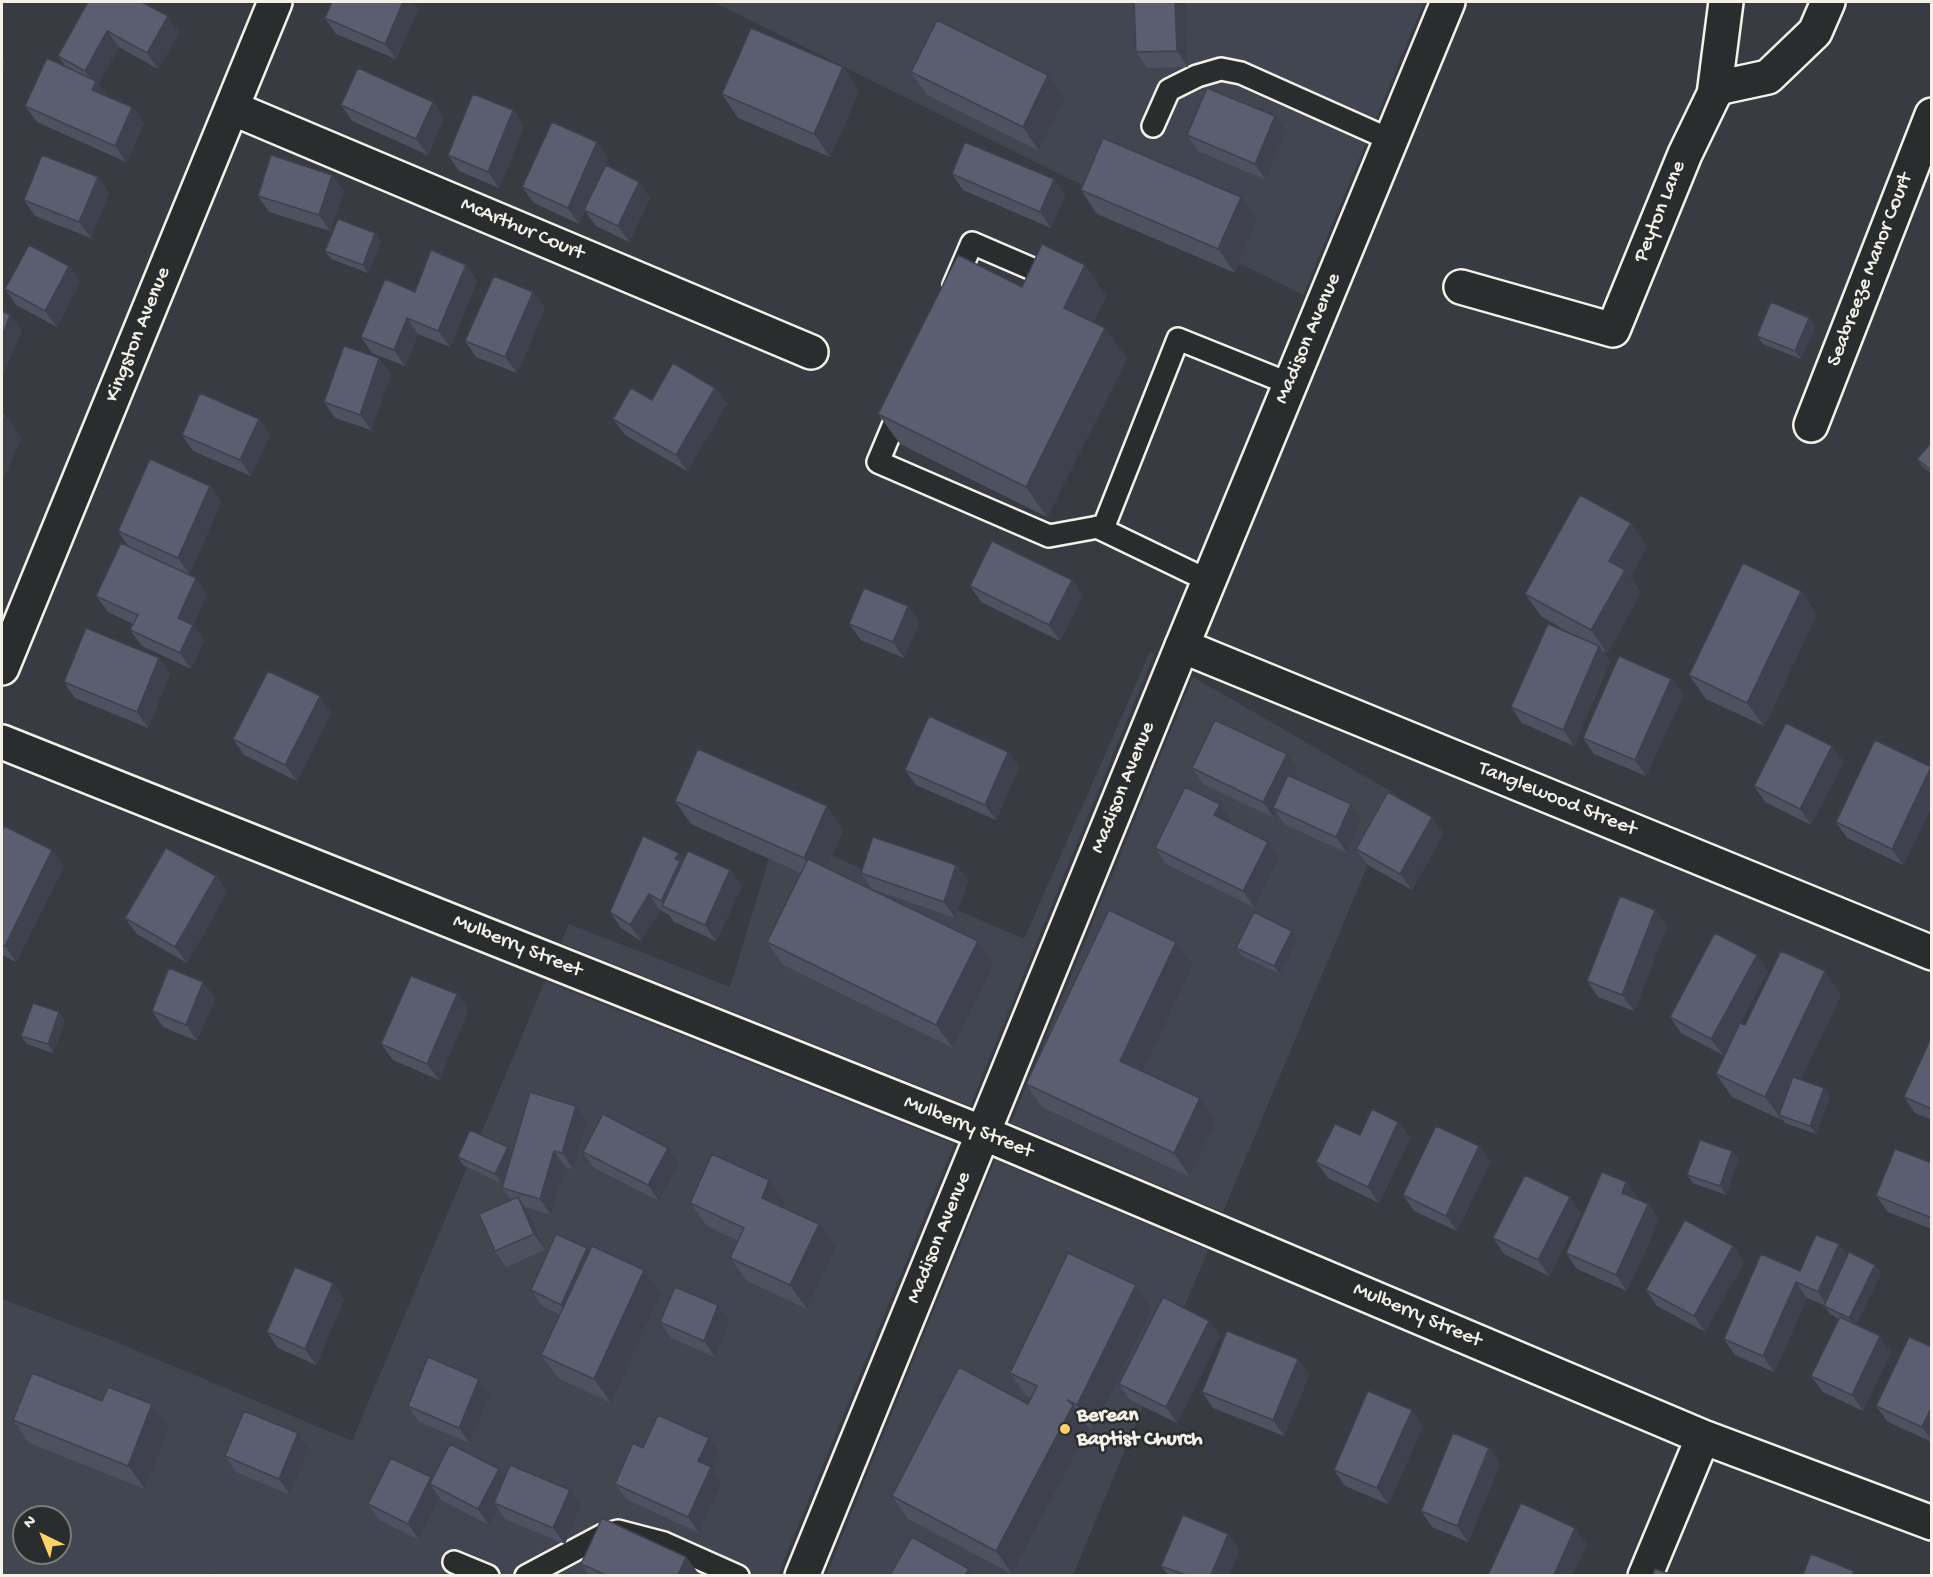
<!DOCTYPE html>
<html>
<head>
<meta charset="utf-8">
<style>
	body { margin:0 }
	#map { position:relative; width:1933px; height:1577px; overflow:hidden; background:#383c42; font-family:"Gochi Hand",sans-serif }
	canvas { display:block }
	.frame { position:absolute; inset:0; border:3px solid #f4f1e8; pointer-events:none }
	.north { position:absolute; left:12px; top:1505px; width:60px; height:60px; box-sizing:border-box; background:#2a2d2e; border:2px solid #7b7b78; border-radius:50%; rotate:317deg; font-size:16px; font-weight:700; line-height:24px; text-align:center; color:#f4f1e8 }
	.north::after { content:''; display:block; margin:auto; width:21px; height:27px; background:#ffd166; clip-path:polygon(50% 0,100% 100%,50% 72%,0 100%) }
</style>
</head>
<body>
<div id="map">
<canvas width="1933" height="1577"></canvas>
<div class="frame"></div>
<div class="north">N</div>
</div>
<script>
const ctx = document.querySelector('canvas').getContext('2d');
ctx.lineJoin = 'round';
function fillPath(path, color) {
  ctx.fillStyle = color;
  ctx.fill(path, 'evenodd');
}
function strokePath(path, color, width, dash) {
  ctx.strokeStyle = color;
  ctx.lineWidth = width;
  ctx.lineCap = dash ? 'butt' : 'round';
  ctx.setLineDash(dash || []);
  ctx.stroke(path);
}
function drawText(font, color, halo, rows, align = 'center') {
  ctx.font = font + ' "Gochi Hand",sans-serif';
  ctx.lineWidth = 5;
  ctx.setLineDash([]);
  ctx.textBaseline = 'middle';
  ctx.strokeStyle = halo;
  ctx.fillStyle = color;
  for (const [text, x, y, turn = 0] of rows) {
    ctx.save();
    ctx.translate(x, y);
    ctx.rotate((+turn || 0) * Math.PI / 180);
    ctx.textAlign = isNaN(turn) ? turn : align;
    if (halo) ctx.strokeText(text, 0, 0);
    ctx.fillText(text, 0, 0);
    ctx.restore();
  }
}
fillPath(new Path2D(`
	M714 2H1424L1303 295Z
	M1150 652 1154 654 970 1106 561 943 569 924 730 987 777 832 1024 939Z
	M1193 677 1397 795 1223 1212 1011 1123Z
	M545 981 954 1144 778 1575H2V1299L111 1340 352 1441ZM24 1517H60V1553H24Z
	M995 1160 1208 1250 1073 1575 826 1576Z`), '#424650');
const service = new Path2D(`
	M1153 126 1169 90 1197 76 1221 69 1241 73 1391 140
	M954 285 972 243 1044 274
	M901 407 878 462 1049 536 1104 526 1178 339 1290 384
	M1097 527 1209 581
	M454 1562 488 1576
	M526 1576 603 1535 618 1531 664 1543 738 1576`);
const minor = new Path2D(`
	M1714 95 1726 2
	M232 108 811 352
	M1461 287 1613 330 1685 154 1717 88 1768 77 1815 32 1828 2
	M1811 425 1932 115
	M1182 646 1932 953
	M2 668 275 2
	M2 742 983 1133 1703 1437 1932 1523
	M1645 1576 1703 1437`);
const tertiary = new Path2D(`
	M802 1576 1182 646 1448 2`);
strokePath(service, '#f4f1e8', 26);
strokePath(minor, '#f4f1e8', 38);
strokePath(tertiary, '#f4f1e8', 38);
strokePath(service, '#2a2d2e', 21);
strokePath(minor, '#2a2d2e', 33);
strokePath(tertiary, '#2a2d2e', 33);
fillPath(new Path2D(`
	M88 2 179 32 158 69 119 47 98 84 107 96 132 107 144 123 126 162 37 122 25 106 66 67 58 56Z
	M1186 4 1188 67 1147 68 1136 52Z
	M418 9 396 59 336 34 325 18Z
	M843 67 859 91 830 157 738 118 722 94Z
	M911 72 1048 75 1065 99 1039 151 927 95Z
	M433 102 444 118 428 155 352 121 341 105Z
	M513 110 524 126 499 188 459 171 448 155Z
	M1286 132 1266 180 1198 151 1187 135Z
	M608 158 594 191 650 198 629 242 596 226 585 211 579 224 534 203 522 187Z
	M952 174 1054 179 1065 195 1051 228 963 190Z
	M98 177 109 193 91 238 35 216 24 200Z
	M1081 190 1257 221 1235 273 1097 214Z
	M344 191 330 231 269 212 258 196Z
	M375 233 381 241 368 273 331 259 325 251Z
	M466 265 477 281 450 347 418 334 405 366 372 353 361 337 415 292Z
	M1085 265 1106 296 1093 322 1127 358 1047 517 900 444 878 414 1022 287Z
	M69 266 80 282 57 327 16 305 5 289Z
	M545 308 517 373 476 357 465 341Z
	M1815 326 1801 359 1763 344 1757 336Z
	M391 374 371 430 335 418 324 402Z
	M715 388 727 404 687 471 625 435 613 419 652 400Z
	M182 435H270L251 476 193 451Z
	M1932 444V474L1923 467 1917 459Z
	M210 486 221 502 189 574 129 547 118 531Z
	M1647 546 1630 577 1641 593 1607 653 1602 650 1610 662 1574 746 1522 723 1511 707 1577 637 1542 617 1525 594Z
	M970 586 1083 596 1060 641 981 602Z
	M1801 591 1817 614 1764 726 1706 699 1689 675Z
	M207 594 193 625 204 641 191 669 142 646 130 630 133 624 108 612 96 596Z
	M919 622 904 658 861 640 849 624Z
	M159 658 170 674 148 728 75 698 64 682Z
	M1671 679 1683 695 1646 776 1594 754 1583 738Z
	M331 712 297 781 244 755 233 739Z
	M1844 762 1811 825 1765 802 1754 786Z
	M1019 767 996 820 916 785 905 770Z
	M1931 767 1932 805 1903 865 1847 838 1836 822Z
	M1192 768 1298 770 1294 778 1362 820 1347 853 1284 824 1277 813 1274 818 1203 784Z
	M675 801 843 830 826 868 978 941 994 965 953 1048 783 965 767 942 801 873 691 824Z
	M1432 817 1443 833 1412 890 1368 865 1356 849Z
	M1231 820 1230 823 1268 842 1279 858 1254 907 1166 864 1155 848Z
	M2 831 64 866 16 962 2 955Z
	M684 860 742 886 716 941 674 922 669 915 660 910 641 941 621 928 610 912Z
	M956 865 968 881 955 918 872 889 861 873Z
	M216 876 227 892 187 963 137 934 125 918Z
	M1667 926 1634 1011 1598 997 1587 981Z
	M1298 939 1280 974 1242 956 1236 948Z
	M1176 942 1193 965 1143 1071 1216 1122 1190 1177 1042 1107 1026 1084Z
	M1768 971 1740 1023 1745 1025 1841 994 1801 1079 1830 1096 1816 1134 1785 1123 1782 1119V1120L1732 1097 1716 1074 1737 1029 1723 1055 1681 1033 1670 1017Z
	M457 994 468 1010 439 1080 393 1060 381 1044Z
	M215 998 197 1041 163 1027 152 1011Z
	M65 1020 53 1053 27 1044 21 1036Z
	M1932 1036V1120L1915 1113 1904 1097Z
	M587 1122 573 1169 565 1167 551 1215 525 1207 529 1213 545 1250 506 1267 495 1251 511 1200 502 1188 509 1165 501 1183 463 1165 458 1157 512 1153Z
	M1398 1122 1410 1138 1379 1203 1328 1178 1316 1162 1360 1135Z
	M1479 1146 1490 1162 1457 1231 1414 1211 1403 1195Z
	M668 1148 679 1164 659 1201 594 1168 583 1152Z
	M1732 1151 1738 1159 1726 1195 1693 1183 1687 1175Z
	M1932 1163V1229L1888 1212 1876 1196Z
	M769 1180 786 1203 784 1208 836 1247 807 1309 747 1281 730 1258 738 1241 707 1226 690 1203Z
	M1626 1182 1637 1198V1199L1648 1204 1659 1220 1627 1291 1577 1269 1566 1253Z
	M1581 1213 1549 1276 1504 1254 1493 1238Z
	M1733 1246 1744 1262 1705 1332 1657 1306 1646 1290Z
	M587 1248 590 1252 644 1270 661 1294 611 1403 558 1378 541 1355 560 1315 542 1306 531 1290Z
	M1847 1256 1881 1273 1856 1324 1891 1352 1863 1411 1823 1392 1811 1376 1839 1319 1830 1314 1824 1305 1807 1298 1774 1372 1735 1355 1724 1339 1800 1271Z
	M333 1283 344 1299 316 1365 278 1348 267 1332Z
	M718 1305 730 1321 715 1357 671 1338 660 1322Z
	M1152 1309 1094 1429 1087 1426 1089 1428 1012 1574 908 1519 892 1496 1028 1404 1031 1398 1026 1396 1010 1373Z
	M1209 1321 1220 1337 1177 1423 1130 1400 1119 1384Z
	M1932 1347V1442L1888 1422 1876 1406Z
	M1298 1359 1309 1375 1284 1436 1213 1408 1202 1392Z
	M490 1395 470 1443 419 1422 408 1406Z
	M102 1401 152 1404 169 1428 145 1489 29 1443 13 1420Z
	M1423 1426 1388 1504 1345 1486 1334 1470Z
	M643 1448 720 1454 713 1470 722 1483 699 1533 626 1499 615 1484Z
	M1489 1448 1500 1464 1468 1542 1432 1527 1421 1511Z
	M309 1449 290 1495 236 1472 225 1456Z
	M431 1477 432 1479 504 1478 581 1506 565 1544 505 1519 498 1509 489 1525 441 1500 440 1498 419 1540 379 1520 368 1504Z
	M1239 1550 1229 1575H1168L1161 1566Z
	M686 1557 698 1573 697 1575H589L581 1564Z`), '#4d5160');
fillPath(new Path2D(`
	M403 2H413L418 9 396 59 385 44Z
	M1175 2H1184L1186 4 1188 67 1177 51Z
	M168 16 179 32 158 69 147 53Z
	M107 31 119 47 98 84 107 96 92 90 94 84 85 71Z
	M2 59 5 63 2 70Z
	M843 67 859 91 830 157 814 134Z
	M1048 75 1065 99 1039 151 1023 127Z
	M433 102 444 118 428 155 416 139Z
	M132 107 144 123 126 162 115 146Z
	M513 110 524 126 499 188 488 172Z
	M1275 116 1286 132 1266 180 1255 164Z
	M597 142 608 158 579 224 568 208Z
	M332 175 344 191 330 231 319 215Z
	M98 177 109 193 91 238 79 222Z
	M1054 179 1065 195 1051 228 1040 212Z
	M639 182 650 198 629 242 618 226Z
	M1241 197 1257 221 1235 273 1218 249Z
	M375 233 381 241 368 273 363 265Z
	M466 265 477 281 450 347 438 331Z
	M1085 265 1106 296 1085 338 1064 308Z
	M69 266 80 282 57 327 45 311Z
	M533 292 545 308 517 373 505 357Z
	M10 315 22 331 2 377V336Z
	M407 318 418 334 405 366 394 350Z
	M1809 318 1815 326 1801 359 1795 351Z
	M1105 328 1127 358 1047 517 1026 487Z
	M379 358 391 374 371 430 360 415Z
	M715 388 727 404 687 471 676 455Z
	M5 415 22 438 2 482V423Z
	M259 419 270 435 251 476 240 460Z
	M210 486 221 502 189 574 178 558Z
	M1631 523 1647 546 1630 577 1641 593 1607 653 1591 630 1609 561Z
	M196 578 207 594 193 625 204 641 191 669 180 653 178 618Z
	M1072 580 1083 596 1060 641 1049 625Z
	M1801 591 1817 614 1764 726 1747 703Z
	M908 606 919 622 904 658 893 642Z
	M1599 646 1610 662 1574 746 1563 730Z
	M159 658 170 674 148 728 137 712Z
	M1671 679 1683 695 1646 776 1635 760Z
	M320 696 331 712 297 781 285 765Z
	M1832 746 1844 762 1811 825 1800 809Z
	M1008 752 1019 767 996 820 985 805Z
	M1287 754 1298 770 1278 811 1273 808 1277 813 1274 818 1263 802Z
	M1931 767 1932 805 1903 865 1892 849Z
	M1220 804 1231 820 1226 831 1214 815Z
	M1351 804 1362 820 1347 853 1336 837Z
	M827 806 843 830 820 881 804 858Z
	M1432 817 1443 833 1412 890 1400 874Z
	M1268 842 1279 858 1254 907 1243 891Z
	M52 850 64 866 16 962 5 946Z
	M679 853 690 869 665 907 661 901 675 859Z
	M956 865 968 881 955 918 944 902Z
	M730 870 742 886 716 941 705 925Z
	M216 876 227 892 187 963 175 947Z
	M649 894 660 910 641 941 630 925Z
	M1655 910 1667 926 1634 1011 1622 995Z
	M1292 931 1298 939 1280 974 1274 966Z
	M978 941 994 965 953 1048 936 1025Z
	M1176 942 1193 965 1137 1084 1120 1061Z
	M1757 955 1768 971 1723 1055 1711 1039Z
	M1825 971 1841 994 1784 1116 1779 1115 1782 1119V1120L1765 1097Z
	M203 982 215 998 197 1041 186 1025Z
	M457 994 468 1010 439 1080 427 1064Z
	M59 1012 65 1020 53 1053 48 1044Z
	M1824 1088 1830 1096 1816 1134 1810 1126Z
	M1200 1098 1216 1122 1190 1177 1174 1153Z
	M576 1106 587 1122 573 1169 562 1153Z
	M1398 1122 1410 1138 1379 1203 1368 1187Z
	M1479 1146 1490 1162 1457 1231 1446 1216Z
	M508 1147 513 1155 501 1183 495 1174Z
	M668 1148 679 1164 659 1201 648 1185Z
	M554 1151 565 1167 551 1215 540 1199Z
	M1732 1151 1738 1159 1726 1195 1720 1186Z
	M769 1180 786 1203 778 1221 762 1198Z
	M1626 1182 1637 1198 1633 1209 1622 1193Z
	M518 1197 529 1213 545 1250 534 1234Z
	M1570 1197 1581 1213 1549 1276 1538 1260Z
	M1648 1204 1659 1220 1627 1291 1616 1275Z
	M819 1224 836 1247 807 1309 790 1285Z
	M1839 1244 1850 1260 1829 1308 1818 1292Z
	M1733 1246 1744 1262 1705 1332 1694 1316Z
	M587 1248 598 1264 572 1321 561 1305Z
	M1875 1265 1881 1273 1855 1326 1849 1318Z
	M644 1270 661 1294 611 1403 594 1379Z
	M1796 1282 1807 1298 1774 1372 1763 1356Z
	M333 1283 344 1299 316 1365 305 1349Z
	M1136 1285 1152 1309 1094 1429 1077 1405Z
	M718 1305 730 1321 715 1357 704 1341Z
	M1209 1321 1220 1337 1177 1423 1166 1407Z
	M1880 1336 1891 1352 1863 1411 1852 1395Z
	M1298 1359 1309 1375 1284 1436 1273 1420Z
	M479 1379 490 1395 470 1443 459 1428Z
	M152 1404 169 1428 145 1489 128 1466Z
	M1073 1405 1089 1428 1012 1574 996 1551Z
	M1932 1406V1441L1922 1427Z
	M1412 1410 1423 1426 1388 1504 1377 1488Z
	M298 1433 309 1449 290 1495 279 1479Z
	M709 1438 720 1454 713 1470 722 1483 699 1533 688 1517 698 1461Z
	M1489 1448 1500 1464 1468 1542 1457 1526Z
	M499 1469 510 1485 494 1503 498 1509 489 1525 478 1509Z
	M431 1477 439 1489 430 1484 440 1498 419 1540 408 1524Z
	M570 1490 581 1506 565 1544 553 1528Z
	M1575 1528 1587 1544 1572 1575H1554Z
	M1228 1534 1239 1550 1229 1575H1211Z
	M686 1557 698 1573 697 1575H678Z
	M969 1569 973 1575H965Z`), '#3f424e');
const building = new Path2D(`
	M88 2H142L168 16 147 53 107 31 85 71 58 56Z
	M332 2H403L385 44 325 18Z
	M1134 2H1175L1177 51 1136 52Z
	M937 20 1048 75 1023 127 911 72Z
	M751 28 843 67 814 134 722 94Z
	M47 58 96 81 92 90 132 107 115 146 25 106Z
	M358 68 433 102 416 139 341 105Z
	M1207 88 1275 116 1255 164 1187 135Z
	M473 94 513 110 488 172 448 155Z
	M552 122 597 142 568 208 522 187Z
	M1103 138 1241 197 1218 249 1081 190Z
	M965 142 1054 179 1040 212 952 174Z
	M42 155 98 177 79 222 24 200Z
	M271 155 332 175 319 215 258 196Z
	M606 165 639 182 618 226 584 210Z
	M338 219 375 233 363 265 325 251Z
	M1042 244 1085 265 1064 308 1105 328 1026 487 878 414 958 255 1022 287Z
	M29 245 69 266 45 311 5 289Z
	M431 250 466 265 438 331 407 318 394 350 361 337 385 279 415 292Z
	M494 276 533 292 505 357 465 341Z
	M1771 302 1809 318 1795 351 1757 336Z
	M2 311 10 315 2 336Z
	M344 346 379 358 360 415 324 402Z
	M673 363 715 388 676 455 613 419 631 388 652 400Z
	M200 393 259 419 240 460 182 435Z
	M2 413 5 415 2 423Z
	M1931 443 1932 444V471L1917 459Z
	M150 459 210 486 178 558 118 531Z
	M1580 495 1631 523 1609 561 1625 570 1591 630 1525 594Z
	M992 541 1072 580 1049 625 970 586Z
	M121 543 196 578 178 618 193 625 180 653 130 630 138 615 96 596Z
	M1743 563 1801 591 1747 703 1689 675Z
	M864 588 908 606 893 642 849 624Z
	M1548 624 1599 646 1563 730 1511 707Z
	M86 628 159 658 137 712 64 682Z
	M1619 656 1671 679 1635 760 1583 738Z
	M268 671 320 696 285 765 233 739Z
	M929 716 1008 752 985 805 905 770Z
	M1215 720 1287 754 1263 802 1192 768Z
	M1786 723 1832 746 1800 809 1754 786Z
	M1875 740 1931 767 1892 849 1836 822Z
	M698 749 827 806 804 858 675 801Z
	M1288 775 1351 804 1336 837 1273 808Z
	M1185 787 1220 804 1214 815 1268 842 1243 891 1155 848Z
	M1388 792 1432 817 1400 874 1356 849Z
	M4 826 52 850 5 946 2 945V831Z
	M643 836 679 853 675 859 680 861 661 901 649 894 630 925 610 912Z
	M873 837 956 865 944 902 861 873Z
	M166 848 216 876 175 947 125 918Z
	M688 851 730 870 705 925 662 906Z
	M808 859 978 941 936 1025 767 942Z
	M1620 896 1655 910 1622 995 1587 981Z
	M1109 910 1176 942 1120 1061 1200 1098 1174 1153 1026 1084Z
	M1254 912 1292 931 1274 966 1236 948Z
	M1715 933 1757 955 1711 1039 1670 1017Z
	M1781 951 1825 971 1765 1097 1716 1074 1740 1023 1745 1025Z
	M169 968 203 982 186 1025 152 1011Z
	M411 976 457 994 427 1064 381 1044Z
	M33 1003 59 1012 48 1044 21 1036Z
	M1932 1036V1109L1904 1097Z
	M1793 1077 1824 1088 1810 1126 1779 1115Z
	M530 1092 576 1106 562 1153 554 1151 540 1199 502 1188Z
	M1372 1109 1398 1122 1368 1187 1316 1162 1335 1124 1360 1135Z
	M603 1114 668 1148 648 1185 583 1152Z
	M1436 1126 1479 1146 1446 1216 1403 1195Z
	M470 1130 508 1147 495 1174 458 1157Z
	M1700 1140 1732 1151 1720 1186 1687 1175Z
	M1895 1149 1932 1163V1218L1876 1196Z
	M712 1154 769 1180 762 1198 819 1224 790 1285 730 1258 744 1228 690 1203Z
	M1602 1172 1626 1182 1622 1193 1648 1204 1616 1275 1566 1253Z
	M1525 1175 1570 1197 1538 1260 1493 1238Z
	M518 1197 534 1234 495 1251 479 1214Z
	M1685 1220 1733 1246 1694 1316 1646 1290Z
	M556 1234 587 1248 561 1305 531 1290Z
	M1816 1235 1839 1244 1818 1292 1796 1282 1763 1356 1724 1339 1761 1254 1800 1271Z
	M592 1246 644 1270 594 1379 541 1355Z
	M1849 1252 1875 1265 1849 1318 1824 1306Z
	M1068 1253 1136 1285 1077 1405 1067 1400 1073 1405 996 1551 892 1496 959 1367 1028 1404 1037 1386 1010 1373Z
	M295 1267 333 1283 305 1349 267 1332Z
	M675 1287 718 1305 704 1341 660 1322Z
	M1163 1297 1209 1321 1166 1407 1119 1384Z
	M1840 1317 1880 1336 1852 1395 1811 1376Z
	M1227 1331 1298 1359 1273 1420 1202 1392Z
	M1909 1337 1932 1347V1406L1922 1427 1876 1406Z
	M428 1357 479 1379 459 1428 408 1406Z
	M32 1373 102 1401 108 1387 152 1404 128 1466 13 1420Z
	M1368 1391 1412 1410 1377 1488 1334 1470Z
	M244 1411 298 1433 279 1479 225 1456Z
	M658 1415 709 1438 698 1461 711 1467 688 1517 615 1484 633 1443 643 1448Z
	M1453 1433 1489 1448 1457 1526 1421 1511Z
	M450 1444 499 1469 478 1509 430 1484Z
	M391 1458 431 1477 408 1524 368 1504Z
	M510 1465 570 1490 553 1528 494 1503Z
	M1521 1503 1575 1528 1554 1575H1488Z
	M1183 1515 1228 1534 1211 1575H1186L1161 1566Z
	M602 1518 686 1557 678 1575H606L581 1564Z
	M912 1537 969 1569 965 1575H890Z
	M1811 1554 1854 1571 1852 1575H1803Z
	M1655 1569 1672 1575H1653Z
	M212 1573 219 1575H211Z`);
fillPath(building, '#5a5e70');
strokePath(building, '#3f424e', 1.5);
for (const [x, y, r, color] of [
	[1065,1429,6,"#ffd166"]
]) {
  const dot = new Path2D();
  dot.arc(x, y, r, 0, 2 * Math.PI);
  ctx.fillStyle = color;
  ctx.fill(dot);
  strokePath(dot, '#2a2d2e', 2);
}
drawText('21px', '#f4f1e8', '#2a2d2e', [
	["Peyton Lane",1661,212,-68],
	["McArthur Court",522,230,23],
	["Seabreeze Manor Court",1871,270,-69],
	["Kingston Avenue",139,335,-68],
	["Madison Avenue",1309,339,-67],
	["Madison Avenue",1124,788,-68],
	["Tanglewood Street",1557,800,22],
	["Mulberry Street",517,947,22],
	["Mulberry Street",968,1128,22],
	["Madison Avenue",940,1238,-68],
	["Mulberry Street",1417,1316,23]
]);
drawText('bold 21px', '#f4f1e8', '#2a2d2e', [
	["Berean",1077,1417],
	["Baptist Church",1077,1441]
], 'left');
</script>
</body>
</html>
